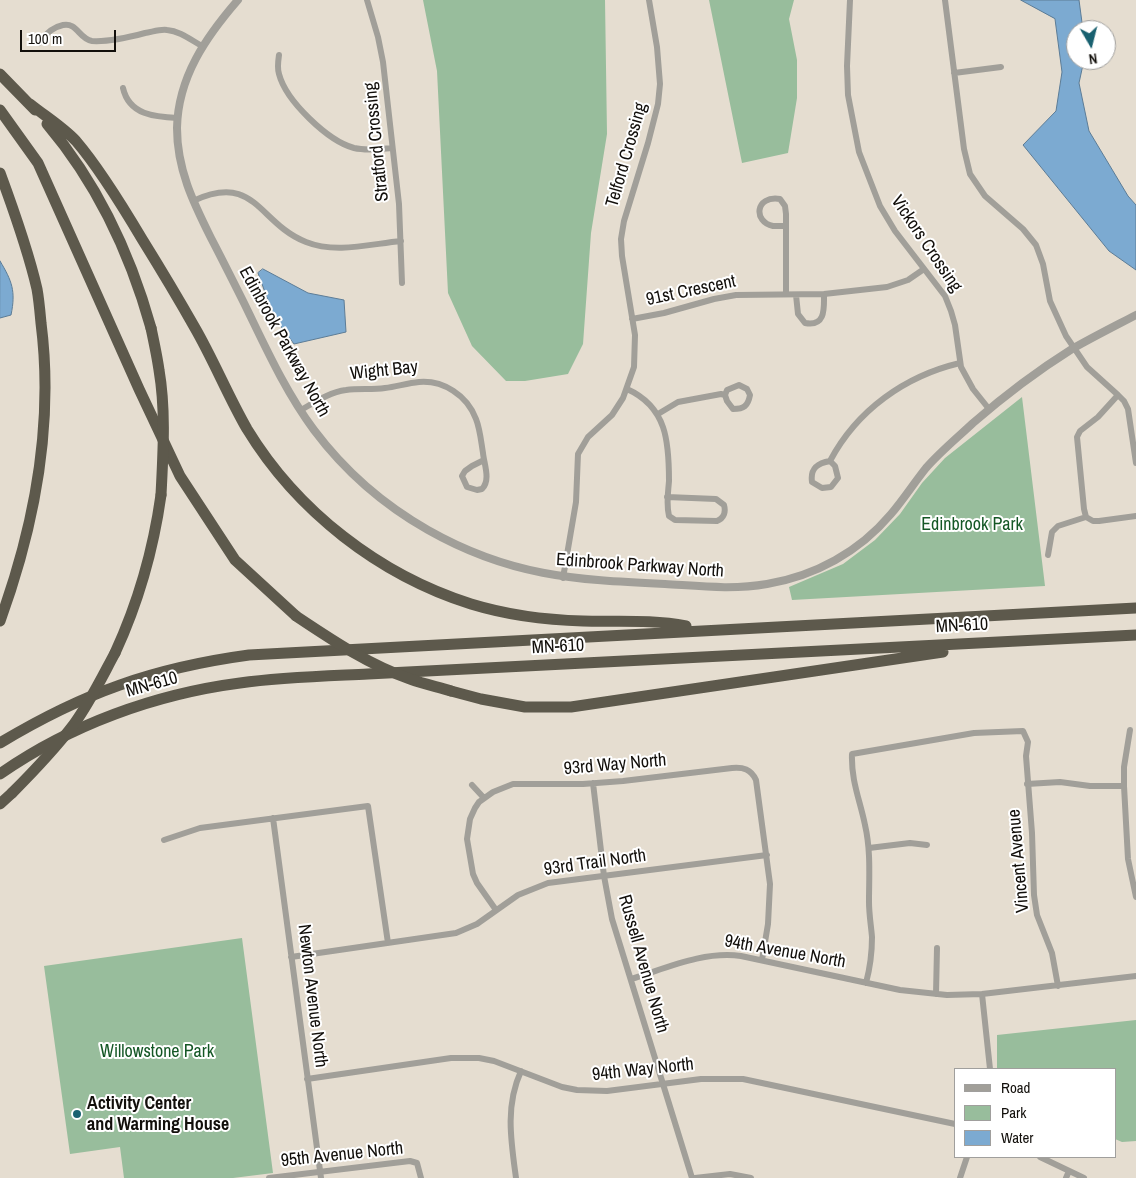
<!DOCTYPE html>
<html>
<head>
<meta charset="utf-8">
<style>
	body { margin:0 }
	#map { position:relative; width:1136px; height:1178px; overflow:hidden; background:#e5ddd0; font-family:"Archivo Narrow",sans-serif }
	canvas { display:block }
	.legend { position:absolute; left:954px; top:1068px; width:162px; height:90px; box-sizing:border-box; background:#fff; border:1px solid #a09f9d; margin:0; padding:6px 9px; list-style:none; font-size:15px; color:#120f0b }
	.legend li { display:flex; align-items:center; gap:10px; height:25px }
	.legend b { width:25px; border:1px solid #a09f9d }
	.north { position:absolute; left:1066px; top:20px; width:50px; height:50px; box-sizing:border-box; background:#fff; border:1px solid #a09f9d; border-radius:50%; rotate:172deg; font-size:14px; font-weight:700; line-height:20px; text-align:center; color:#120f0b }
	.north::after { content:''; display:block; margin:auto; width:18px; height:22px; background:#196170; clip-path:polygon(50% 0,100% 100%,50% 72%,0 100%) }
	.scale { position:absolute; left:20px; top:30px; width:96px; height:22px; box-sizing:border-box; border:2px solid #120f0b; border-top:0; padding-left:6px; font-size:15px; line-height:18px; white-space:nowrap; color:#120f0b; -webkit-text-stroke:4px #fff; paint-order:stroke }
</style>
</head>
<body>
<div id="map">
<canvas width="1136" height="1178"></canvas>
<ul class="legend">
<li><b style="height:6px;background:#a19f99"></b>Road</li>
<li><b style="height:14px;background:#98bd9c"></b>Park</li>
<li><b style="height:14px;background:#7caad1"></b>Water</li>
</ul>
<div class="north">N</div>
<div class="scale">100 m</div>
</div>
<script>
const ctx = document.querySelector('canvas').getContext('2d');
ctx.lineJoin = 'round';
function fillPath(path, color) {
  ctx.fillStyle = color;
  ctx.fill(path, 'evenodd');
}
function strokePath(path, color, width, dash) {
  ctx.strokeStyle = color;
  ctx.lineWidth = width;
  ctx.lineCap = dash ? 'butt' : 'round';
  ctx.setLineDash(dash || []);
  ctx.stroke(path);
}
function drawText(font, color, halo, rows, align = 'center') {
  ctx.font = font + ' "Archivo Narrow",sans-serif';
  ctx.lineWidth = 4;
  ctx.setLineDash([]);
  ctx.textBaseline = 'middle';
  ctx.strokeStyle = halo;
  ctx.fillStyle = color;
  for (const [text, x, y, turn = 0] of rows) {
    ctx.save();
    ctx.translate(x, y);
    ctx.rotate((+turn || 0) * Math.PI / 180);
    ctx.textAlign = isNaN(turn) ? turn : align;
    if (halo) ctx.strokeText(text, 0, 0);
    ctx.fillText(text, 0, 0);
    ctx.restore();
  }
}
fillPath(new Path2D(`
	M423 0H605L607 134 591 233 583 344 568 374 525 381H506L472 346 448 293 437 71Z
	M709 0H794L789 19 797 60V98L788 153 742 163Z
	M1022 397 1045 586 792 600 789 587 843 564 875 540 900 514 922 483 945 458Z
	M242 938 273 1173 233 1178H124L120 1147 70 1154 44 966Z
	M1136 1020V1141L1122 1142 1115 1139V1069H997V1035Z`), '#98bd9c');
const water = new Path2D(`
	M1021 0H1079L1083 30H1076V60H1084L1079 83 1089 131 1128 196 1136 205V270L1109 251 1023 145 1056 111 1062 72 1055 19Z
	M0 261C12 281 16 291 11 315L0 318Z
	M263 269 308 293 344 300 346 332 294 344 274 317 258 273Z`);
fillPath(water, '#7caad1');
strokePath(water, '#5c7c96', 1);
strokePath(new Path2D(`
	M367 0 378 37 383 62 399 204 402 283
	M850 0 847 66 848 95 859 152 880 206 895 231 945 296 951 311 955 325 961 367 973 389 989 409
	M945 0 964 149 970 174 985 196 1023 229 1036 245 1043 264 1050 301 1066 336 1087 367 1118 395 1124 401 1128 409 1136 463
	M39 43C45 34 53 27 63 25 77 22 79 39 92 41 107 42 130 37 145 33 152 32 160 29 167 30 180 31 191 40 202 46
	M279 55C278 62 277 68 279 74 286 101 328 141 354 148 367 151 380 149 392 148
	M954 73 1001 67
	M123 88C129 115 155 117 178 118
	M193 201C256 172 258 223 306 242 336 254 370 244 401 241
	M786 226C782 226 777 226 773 226 753 222 755 195 780 199L785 206 786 214V294
	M796 295 798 314 805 323C826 327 824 308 824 294
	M632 319 664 313 714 299 736 295 824 294 887 287 908 280 924 269
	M627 389C667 407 669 442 669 481 668 494 666 504 669 516L675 520 717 521C724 518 726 512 724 505L716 499 667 497
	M1118 395 1098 417 1080 431 1077 437 1084 509 1086 517 1093 521H1099L1136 516
	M301 410C315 402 330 392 346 390 359 388 372 390 385 388 396 387 407 383 419 382 443 380 467 395 476 419 480 429 481 441 483 453 484 464 491 480 482 489L477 490 467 487 462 476 465 471 472 466 484 460
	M658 414 678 402 721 394 725 395 727 401 733 409C744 409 748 406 750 395L747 389 739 385 727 390 725 395
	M830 461 835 466 838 478 831 487 822 488 812 482C810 468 818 463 830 461 857 410 905 376 960 363
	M1048 555 1052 532 1058 526 1086 517
	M563 578 576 502 578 454 588 437 612 415 623 398 634 367 635 335 622 256 621 239 624 221 648 143 658 104 660 84 657 47 649 0
	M1130 730 1124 767V786L1128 859 1136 897
	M593 783 604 876 612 919 692 1178
	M1027 784 1060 782 1090 786H1124
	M472 785 484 798
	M273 818 321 1178
	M164 840 200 828 368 806 388 943
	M869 848 910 843 927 845
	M496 910 477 883 473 874 467 839 470 819 475 808 479 802 493 792 513 784H583L623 781 732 768C743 767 751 769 756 780L770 884 768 924 762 960
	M291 957 456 933 477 924 518 895 548 883 767 855
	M631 979C667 968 703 951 741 956L900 990 947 995 982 994 1136 976
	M866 983C870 968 872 952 872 937 871 925 869 914 869 902 869 876 871 851 865 825 860 800 851 781 852 754L974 733 1023 731 1028 742 1026 756 1032 833 1034 895 1037 915 1052 953 1058 986
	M936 994 937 948
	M982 994 990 1069
	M307 1079 451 1058H479L494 1061 562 1087 577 1090 607 1091 701 1079H743L955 1124
	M1040 1157 1084 1178
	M269 1178 410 1161 417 1163 421 1178
	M516 1178C511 1141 505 1106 521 1071
	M695 1178 730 1174 751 1178
	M960 1178 967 1157
	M1066 1178 1069 1171`), '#a19f99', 6);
strokePath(new Path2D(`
	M238 0C206 37 178 77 177 128 177 169 193 202 211 238 222 259 233 281 244 303 265 346 285 391 314 430 344 470 384 505 428 530 509 576 574 580 665 584 699 586 733 590 767 584 815 576 859 552 891 514 903 500 914 483 926 468 940 452 957 438 973 423 1004 396 1037 371 1072 349 1093 337 1115 326 1136 315`), '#a19f99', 8);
strokePath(new Path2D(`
	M0 74 35 110
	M30 104C45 116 63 127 76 141 100 169 123 207 142 239 160 268 178 298 195 328 214 361 228 396 247 429 297 511 379 575 471 604 507 615 545 620 583 621 617 622 652 619 686 626
	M0 110 38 163 139 389 180 476 235 560 296 616
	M47 124C97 183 130 253 151 328
	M0 173C14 211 28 250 37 289 39 300 40 312 41 323 54 425 35 525 0 621
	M115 653C139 601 153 552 161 495
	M451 691 481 699 525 707H571L943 652
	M0 743C83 693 153 668 249 655L1136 608
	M0 774C70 725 155 694 240 683 282 677 326 676 368 674L1136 635
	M0 804 12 793`), '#5d594c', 11);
strokePath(new Path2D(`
	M151 328C154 342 157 356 159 370 166 411 163 454 161 495
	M296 616C332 640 369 665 410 679 424 684 438 687 451 691
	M12 793C34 771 55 749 74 724 90 702 102 677 115 653`), '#5d594c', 11);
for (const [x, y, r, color] of [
	[77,1114,5,"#196170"]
]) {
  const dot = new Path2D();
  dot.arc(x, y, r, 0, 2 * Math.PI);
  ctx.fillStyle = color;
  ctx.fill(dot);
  strokePath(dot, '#fff', 2);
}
drawText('18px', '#120f0b', '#fff', [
	["Stratford Crossing",377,142,-96],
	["Telford Crossing",627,155,-74],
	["Vickors Crossing",926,244,56],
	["91st Crescent",691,291,-12],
	["Edinbrook Parkway North",284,342,61],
	["Wight Bay",384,371,-6],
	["Edinbrook Parkway North",640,566,4],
	["MN-610",962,626,-3],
	["MN-610",558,647,-3],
	["MN-610",152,685,-16],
	["93rd Way North",615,765,-5],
	["Vincent Avenue",1019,861,-95],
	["93rd Trail North",595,863,-8],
	["94th Avenue North",785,952,10],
	["Russell Avenue North",643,964,74],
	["Newton Avenue North",312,996,83],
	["94th Way North",643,1070,-6],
	["95th Avenue North",342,1155,-6]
]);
drawText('18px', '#145725', '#fff', [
	["Edinbrook Park",972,525],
	["Willowstone Park",157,1052]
]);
drawText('bold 18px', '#120f0b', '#fff', [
	["Activity Center",87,1104],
	["and Warming House",87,1125]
], 'left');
</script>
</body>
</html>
